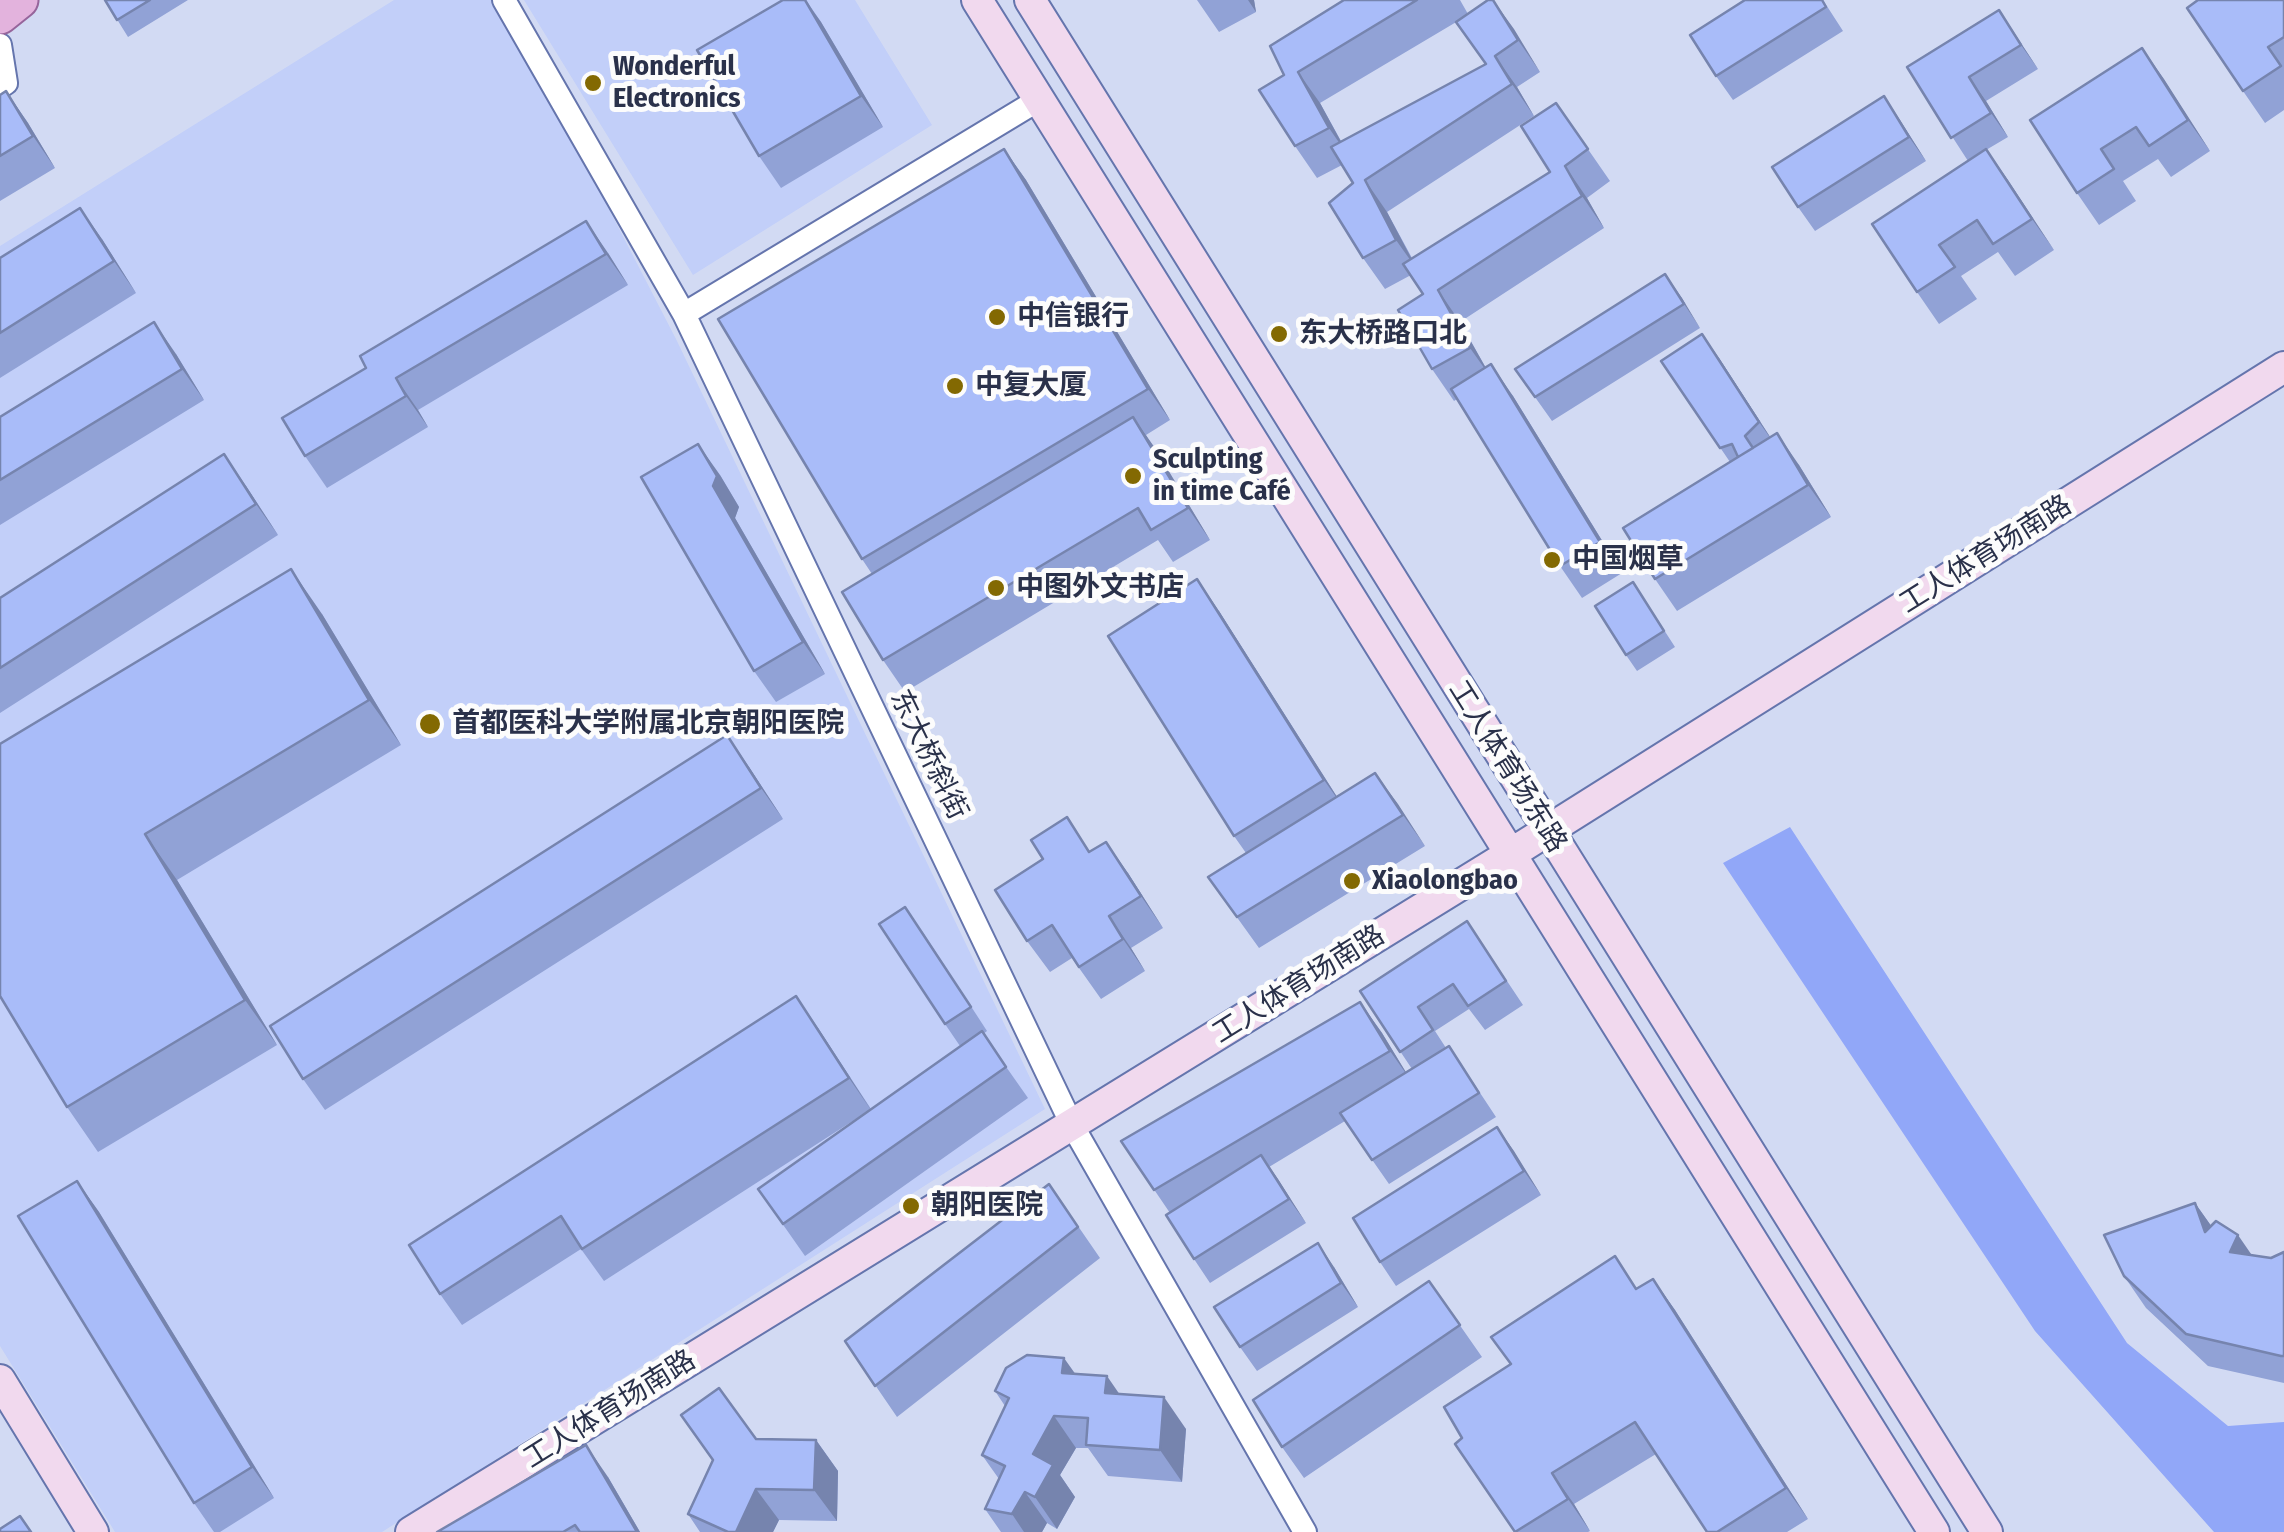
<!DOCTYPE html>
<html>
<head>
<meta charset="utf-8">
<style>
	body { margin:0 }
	canvas { display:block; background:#d2daf3 }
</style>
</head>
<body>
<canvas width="2284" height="1532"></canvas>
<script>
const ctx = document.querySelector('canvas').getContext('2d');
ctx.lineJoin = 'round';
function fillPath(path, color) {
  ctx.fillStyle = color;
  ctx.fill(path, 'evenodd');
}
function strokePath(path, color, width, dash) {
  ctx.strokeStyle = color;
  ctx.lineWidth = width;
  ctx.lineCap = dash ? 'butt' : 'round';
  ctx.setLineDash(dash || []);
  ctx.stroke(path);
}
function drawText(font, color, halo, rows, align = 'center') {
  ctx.font = font + ' "Fira Sans Condensed","Noto Sans SC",sans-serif';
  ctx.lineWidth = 10;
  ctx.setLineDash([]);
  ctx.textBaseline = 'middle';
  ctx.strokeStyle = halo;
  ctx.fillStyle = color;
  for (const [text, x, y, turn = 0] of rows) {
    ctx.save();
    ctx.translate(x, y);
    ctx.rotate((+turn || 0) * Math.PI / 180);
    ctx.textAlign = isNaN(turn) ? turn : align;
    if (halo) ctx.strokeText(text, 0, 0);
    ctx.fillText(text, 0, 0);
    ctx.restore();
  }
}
fillPath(new Path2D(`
	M394 0H501L676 339 1045 1109 382 1532H115L0 1346V246Z
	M524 0H855L932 125 693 275Z`), '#c2cff9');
fillPath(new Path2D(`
	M1790 827 2127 1343 2228 1426 2284 1422V1532H2214L2035 1331 1723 863Z`), '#91a7f8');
const street = new Path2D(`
	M504 0 684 314 1072 1125 1305 1532
	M0 45 6 83 0 87
	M684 314 1040 99`);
const secondary = new Path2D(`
	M977 0 1934 1532
	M1030 0 1987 1532
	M0 1380 93 1532
	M411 1532 1512 853 2284 367`);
const primary = new Path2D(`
	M0 16 20 0`);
strokePath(street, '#6575ad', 26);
strokePath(secondary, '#6575ad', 34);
strokePath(primary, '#96659b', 39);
strokePath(street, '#fff', 22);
strokePath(secondary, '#f1d9ee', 30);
strokePath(primary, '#e3b3dd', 35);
fillPath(new Path2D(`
	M105 0H188L128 37Z
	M783 0H806L821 22 883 127 781 188 759 156Z
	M1197 0H1254L1256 12 1219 32Z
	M1344 0H1460L1468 14 1493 0 1540 72 1517 87 1534 116 1387 212 1412 258 1550 172 1556 103 1610 181 1587 198 1604 228 1460 322 1486 368 1513 396 1622 573 1582 598 1560 566 1457 399 1454 401 1432 369 1423 294 1411 275 1385 289 1363 258 1353 183 1342 165 1317 178 1295 146 1284 75ZM1463 18 1486 64 1341 141 1320 103Z
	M1745 0H1823L1843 31 1733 100 1716 76Z
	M2284 0V110L2265 123 2243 91Z
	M1999 10 2038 69 1986 101 2008 137 1986 150 2054 250 2015 276 1998 252 1961 276 1977 299 1939 324 1917 292 1968 161 1907 67Z
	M2142 48 2210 151 2171 177 2158 159 2123 181 2136 201 2099 225 2077 193Z
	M6 91 28 123 55 168 0 201V95Z
	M1884 96 1926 161 1815 231 1798 207Z
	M1004 149 1026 180 1170 420 1146 435 1210 540 1173 562 1158 540 905 692 883 660 872 574 862 559Z
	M102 239 136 293 0 378V258Z
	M608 253 628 285 418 410 428 427 327 488 305 456 282 418Z
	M1665 274 1700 328 1552 421 1515 369Z
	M176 354 204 400 0 525V417Z
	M1719 358 1770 437 1799 465 1831 517 1677 611 1655 579 1730 462 1661 361Z
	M720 475 739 507 735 518 825 674 776 702 754 671Z
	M246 486 278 535 0 713V598Z
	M1633 582 1675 647 1637 671 1626 655Z
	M1219 611 1337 797 1375 773 1425 846 1259 948 1208 877 1246 853 1234 836Z
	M322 614 401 745 177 880 277 1045 98 1152 67 1107 0 996Z
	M749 767 783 819 325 1110 303 1079Z
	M1091 851 1128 873 1163 928 1131 948 1145 971 1101 999 1072 958 1050 972 1027 941Z
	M922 931 987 1031 983 1034 1028 1098 805 1256 758 1189 862 1115 604 1281 581 1249 462 1325 440 1294 818 1028 871 1109 960 1046 945 1024Z
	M1483 945 1523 1005 1485 1030 1469 1009 1435 1031 1446 1048 1449 1046 1496 1117 1389 1184 1345 1121 1269 1167 1306 1223 1210 1283 1194 1259 1170 1213 1121 1141 1360 1002 1382 1033 1406 1073 1412 1069 1360 991Z
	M1497 1127 1541 1195 1396 1286 1380 1262Z
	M77 1181 99 1212 274 1498 220 1532H214L194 1503Z
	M1049 1184 1100 1258 897 1417 845 1341Z
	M2195 1203 2211 1226 2252 1255 2271 1258 2284 1252V1383L2208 1366 2146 1308 2124 1276Z
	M1334 1267 1358 1307 1257 1371 1240 1347Z
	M1653 1279 1675 1310 1808 1519 1787 1532H1707L1656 1454 1574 1504 1590 1531 1588 1532H1514L1462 1438 1511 1365 1491 1337 1637 1289Z
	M1429 1281 1482 1357 1304 1478 1282 1447Z
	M1075 1374 1119 1394 1186 1429 1182 1482 1108 1476 1088 1448H1076L1060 1475 1075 1497 1057 1529 1047 1523 1042 1532H1001L985 1509 999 1479 982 1455 1005 1406 995 1391Z
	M681 1415 756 1439 816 1440 838 1471 837 1521 779 1520 773 1532H700L688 1514 713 1461Z
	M608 1477 640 1532H437Z`), '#91a2d6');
fillPath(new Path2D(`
	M805 0 821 22 883 127 861 96Z
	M1248 0H1254L1256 12Z
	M1493 0 1514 29 1540 72 1518 40Z
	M1999 10 2015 34 2038 69 2021 45Z
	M2142 48 2164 79 2210 151 2188 120Z
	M1495 56 1517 87 1534 116 1512 84Z
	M1298 72 1320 103 1351 160 1329 128Z
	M1969 77 1986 101 2008 137 1991 113Z
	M6 91 28 123 55 168 33 136Z
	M1884 96 1900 120 1926 161 1909 137Z
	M1004 149 1026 180 1170 420 1148 389Z
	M1986 149 2008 180 2054 250 2032 219Z
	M1565 166 1587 198 1604 228 1582 196Z
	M1365 180 1387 212 1418 271 1396 240Z
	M80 208 102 239 136 293 114 261Z
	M586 221 608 253 628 285 606 254Z
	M1665 274 1682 298 1700 328 1684 304Z
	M1438 290 1460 322 1492 379 1470 348Z
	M154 322 176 354 204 400 182 369Z
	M1702 334 1719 358 1776 446 1759 422Z
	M1491 364 1513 396 1622 573 1600 542Z
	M396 378 418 410 428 427 406 396Z
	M1133 417 1155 448 1210 540 1188 508Z
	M1777 433 1799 465 1831 517 1808 485Z
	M698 444 720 475 739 507 735 518 825 674 803 642 713 486Z
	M224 454 246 486 278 535 256 504Z
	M291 569 322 614 401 745 369 700Z
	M1197 579 1219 611 1346 811 1324 780Z
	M727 735 749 767 783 819 761 788Z
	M1375 773 1398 804 1425 846 1403 815Z
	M145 834 177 880 277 1045 245 1000Z
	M1106 842 1128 873 1163 928 1141 896Z
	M1109 916 1131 948 1145 971 1123 939Z
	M796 996 818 1028 871 1110 849 1078Z
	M1360 1002 1382 1033 1412 1082 1390 1051Z
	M1497 1127 1514 1151 1541 1195 1524 1171Z
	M1261 1155 1278 1179 1306 1223 1289 1199Z
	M77 1181 99 1212 274 1498 252 1467Z
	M2195 1203 2217 1234 2205 1232Z
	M2238 1235 2260 1267 2230 1252Z
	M1318 1243 1334 1267 1358 1307 1341 1283Z
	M1653 1279 1675 1310 1808 1519 1786 1488Z
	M1064 1358 1086 1389 1062 1373Z
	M1107 1376 1129 1408 1105 1393Z
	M1164 1397 1186 1429 1182 1482 1160 1450Z
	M1054 1416 1076 1448 1060 1475 1075 1497 1057 1529 1035 1497 1033 1454Z
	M816 1440 838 1471 837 1521 814 1490Z
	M586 1445 608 1477 640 1532H637Z
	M1552 1473 1574 1504 1590 1531 1568 1499Z
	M756 1489 779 1520 773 1532H736Z
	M1025 1492 1047 1523 1042 1532H1024L1012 1514Z`), '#7684ae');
const building = new Path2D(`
	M105 0H150L117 20Z
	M783 0H805L861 96 759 156 697 50Z
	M1344 0H1417L1298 72 1329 128 1295 146 1259 90 1284 75 1270 46Z
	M1488 0H1493L1518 40 1495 56 1512 84 1365 180 1396 240 1363 258 1329 203 1353 183 1331 147 1486 64 1456 22Z
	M1745 0H1822L1826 7 1716 76 1690 35Z
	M2198 0H2284V37L2268 47 2281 66 2243 91 2187 8Z
	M1999 10 2021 45 1969 77 1991 113 1951 138 1907 67Z
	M2142 48 2188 120 2149 146 2136 127 2101 149 2114 169 2077 193 2030 120Z
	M6 91 33 136 0 156V95Z
	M1884 96 1909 137 1798 207 1772 167Z
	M1556 103 1588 149 1565 166 1582 196 1438 290 1470 348 1432 369 1398 310 1423 294 1403 264 1550 172 1521 126Z
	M1004 149 1148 389 862 559 718 319Z
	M1986 149 2032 219 1993 244 1977 220 1939 245 1955 267 1917 292 1872 224Z
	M80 208 114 261 0 333V258Z
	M586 221 606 254 396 378 406 396 305 456 282 418 366 368 360 356Z
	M1665 274 1684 304 1535 397 1515 369Z
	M154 322 182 369 0 480V417Z
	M1702 334 1759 422 1745 436 1753 448 1738 457 1732 444 1720 448 1661 361Z
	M1491 364 1600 542 1560 566 1451 389Z
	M1133 417 1188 508 1151 530 1138 508 883 660 842 592Z
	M1777 433 1808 485 1655 579 1623 528Z
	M698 444 717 476 713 486 803 642 754 671 641 477Z
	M224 454 256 504 0 668V598Z
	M291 569 369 700 145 834 245 1000 67 1107 0 996V744Z
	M1197 579 1324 780 1234 836 1108 636Z
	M1633 582 1664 631 1626 655 1595 606Z
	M727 735 761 788 303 1079 270 1026Z
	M1375 773 1403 815 1237 917 1208 877Z
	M1067 817 1089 852 1106 842 1141 896 1109 916 1123 939 1079 967 1052 925 1027 941 995 890 1043 859 1031 840Z
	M905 907 971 1007 945 1024 879 924Z
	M1467 921 1506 981 1468 1006 1453 984 1418 1007 1433 1030 1400 1052 1360 991Z
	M796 996 849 1078 582 1249 561 1216 440 1294 409 1245Z
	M1360 1002 1390 1051 1154 1190 1121 1141Z
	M982 1031 1006 1067 783 1224 758 1189Z
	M1449 1046 1479 1093 1372 1160 1340 1113Z
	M1497 1127 1524 1171 1380 1262 1353 1218Z
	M1261 1155 1289 1199 1194 1259 1166 1215Z
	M77 1181 252 1467 194 1503 18 1216Z
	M1049 1184 1078 1227 875 1386 845 1341Z
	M2195 1203 2205 1232 2216 1221 2238 1235 2230 1252 2271 1258 2284 1252V1356H2281L2186 1334 2124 1276 2104 1235Z
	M1318 1243 1341 1283 1240 1347 1214 1307Z
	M1615 1256 1636 1289 1653 1279 1786 1488 1717 1532H1707L1635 1422 1552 1473 1568 1499 1515 1532 1455 1444 1462 1438 1444 1407 1511 1364 1491 1337Z
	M1429 1281 1460 1325 1282 1447 1253 1400Z
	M1027 1355 1064 1358 1062 1373 1107 1376 1105 1393 1164 1397 1160 1450 1086 1445 1088 1418 1054 1416 1033 1454 1053 1465 1035 1497 1025 1492 1012 1514 985 1509 1005 1466 982 1455 1009 1398 995 1391 1006 1368Z
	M719 1388 756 1439 816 1440 814 1490 756 1489 736 1532H728L688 1514 713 1460 681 1415Z
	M586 1445 637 1532H580L575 1525 563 1532H437Z
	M20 1516 31 1532H0V1529Z`);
fillPath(building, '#a9bcf9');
strokePath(building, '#7684ae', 2.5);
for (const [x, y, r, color] of [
	[593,83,10,"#836902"],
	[997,317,10,"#836902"],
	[1279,334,10,"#836902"],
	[955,386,10,"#836902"],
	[1133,476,10,"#836902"],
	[1552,560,10,"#836902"],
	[996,588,10,"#836902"],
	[430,724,12,"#836902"],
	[1352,881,10,"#836902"],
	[911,1206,10,"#836902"]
]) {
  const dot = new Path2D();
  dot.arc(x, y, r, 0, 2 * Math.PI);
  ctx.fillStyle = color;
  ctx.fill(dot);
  strokePath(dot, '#fcfcfc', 4);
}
drawText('bold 28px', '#2a314a', '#fcfcfc', [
	["Wonderful",613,67],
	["Electronics",613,99],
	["中信银行",1017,317],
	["东大桥路口北",1299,334],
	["中复大厦",975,386],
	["Sculpting",1153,460],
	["in time Café",1153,492],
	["中国烟草",1572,560],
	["中图外文书店",1016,588],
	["首都医科大学附属北京朝阳医院",452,724],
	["Xiaolongbao",1372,881],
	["朝阳医院",931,1206]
], 'left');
drawText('28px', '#2a314a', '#fcfcfc', [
	["工人体育场南路",1986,555,-32],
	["东大桥斜街",928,755,64],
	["工人体育场东路",1507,767,58],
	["工人体育场南路",1299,985,-32],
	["工人体育场南路",610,1410,-32]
]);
</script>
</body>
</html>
